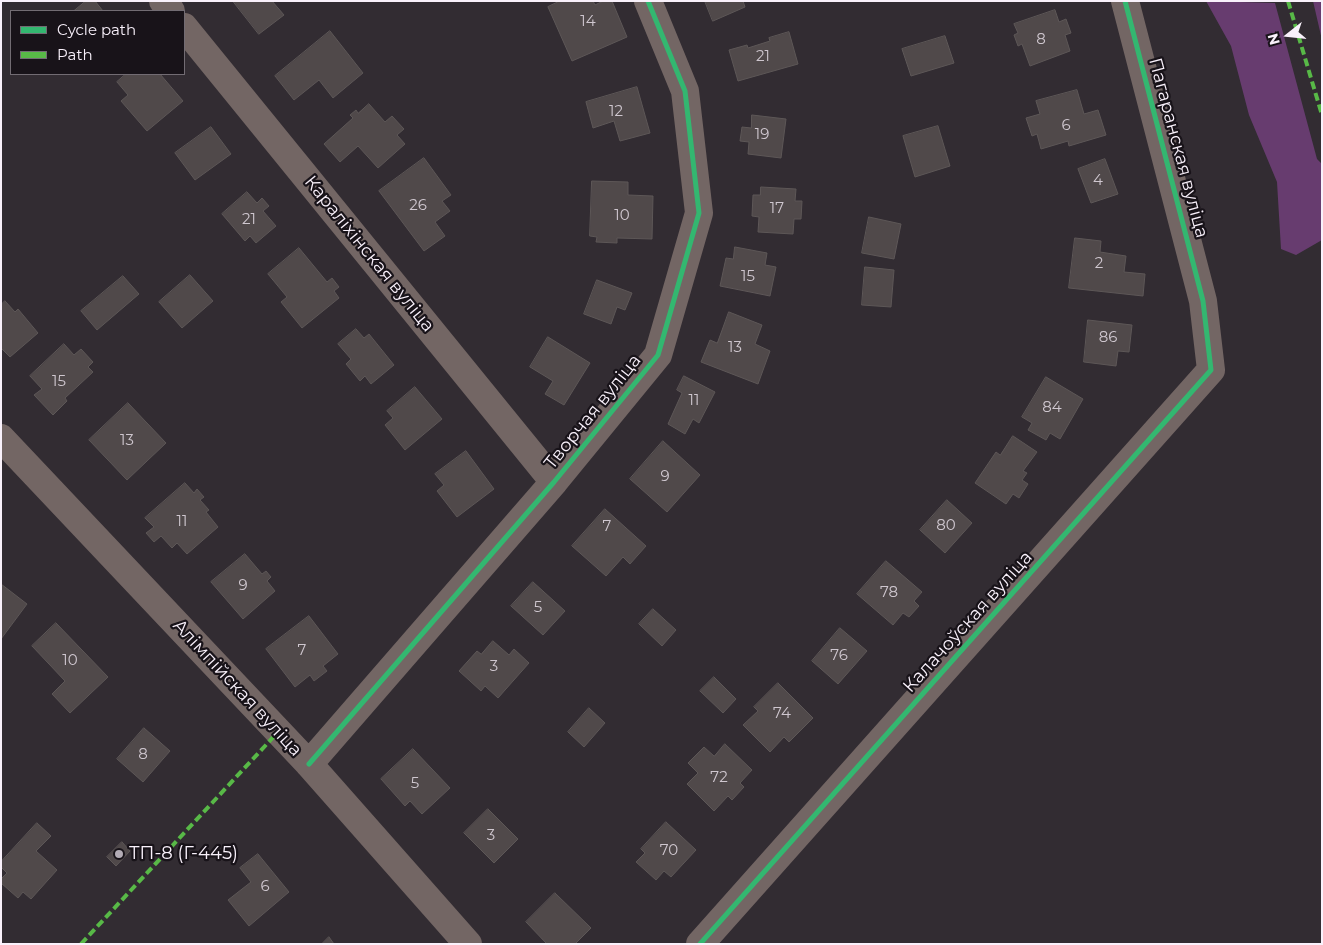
<!DOCTYPE html>
<html>
<head>
<meta charset="utf-8">
<style>
	body { margin:0 }
	#map { position:relative; width:1323px; height:945px; overflow:hidden; background:#322c32; font-family:Montserrat,sans-serif }
	canvas { display:block }
	.frame { position:absolute; inset:0; border:2px solid #f9f1fb; pointer-events:none }
	.legend { position:absolute; left:10px; top:10px; width:175px; height:65px; box-sizing:border-box; background:#181319; border:1px solid #726c73; margin:0; padding:6px 9px; list-style:none; font-size:15px; color:#f9f1fb }
	.legend li { display:flex; align-items:center; gap:10px; height:25px }
	.legend b { width:25px; border:1px solid #726c73 }
	.north { position:absolute; left:1263px; top:10px; width:50px; height:50px; -webkit-text-stroke:4px #181319; paint-order:stroke; rotate:254deg; font-size:14px; font-weight:700; line-height:20px; text-align:center; color:#f9f1fb }
	.north::after { content:''; display:block; margin:auto; width:18px; height:22px; background:#f9f1fb; clip-path:polygon(50% 0,100% 100%,50% 72%,0 100%) }
</style>
</head>
<body>
<div id="map">
<canvas width="1323" height="945"></canvas>
<div class="frame"></div>
<ul class="legend">
<li><b style="height:6px;background:#33b770"></b>Cycle path</li>
<li><b style="height:6px;background:#58b947"></b>Path</li>
</ul>
<div class="north">N</div>
</div>
<script>
const ctx = document.querySelector('canvas').getContext('2d');
ctx.lineJoin = 'round';
function fillPath(path, color) {
  ctx.fillStyle = color;
  ctx.fill(path, 'evenodd');
}
function strokePath(path, color, width, dash) {
  ctx.strokeStyle = color;
  ctx.lineWidth = width;
  ctx.lineCap = dash ? 'butt' : 'round';
  ctx.setLineDash(dash || []);
  ctx.stroke(path);
}
function drawText(font, color, halo, rows, align = 'center') {
  ctx.font = font + ' Montserrat,sans-serif';
  ctx.lineWidth = 4.5;
  ctx.setLineDash([]);
  ctx.textBaseline = 'middle';
  ctx.strokeStyle = halo;
  ctx.fillStyle = color;
  for (const [text, x, y, turn = 0] of rows) {
    ctx.save();
    ctx.translate(x, y);
    ctx.rotate((+turn || 0) * Math.PI / 180);
    ctx.textAlign = isNaN(turn) ? turn : align;
    if (halo) ctx.strokeText(text, 0, 0);
    ctx.fillText(text, 0, 0);
    ctx.restore();
  }
}
fillPath(new Path2D(`
	M1206 1 1275 3 1317 159 1322 164V240L1296 255 1281 249 1277 182 1249 115 1231 46Z
	M1313 1H1322V40Z`), '#673c6f');
const building = new Path2D(`
	M86 1H95L103 11H74Z
	M233 1H272L284 15 259 34Z
	M560 1H593L595 5 603 1H612L627 37 572 61 548 7Z
	M705 1H743L745 7 713 21Z
	M1055 10 1059 22 1066 19 1071 33 1065 35 1070 51 1030 66 1022 44 1018 46 1014 35 1018 33 1014 24Z
	M330 31 363 73 333 98 319 80 294 100 275 76Z
	M789 32 798 64 738 81 729 50 747 45 748 48 770 41 769 38Z
	M945 36 954 63 911 76 902 49Z
	M126 74H160L183 101 147 131 121 101 128 95 117 82Z
	M637 87 650 133 620 141 614 121 593 128 586 102Z
	M1077 90 1084 114 1098 110 1106 135 1069 146 1068 141 1041 149 1037 134 1032 136 1026 118 1040 114 1036 101Z
	M369 104 385 122 392 116 404 129 397 135 405 144 378 168 358 146 340 162 324 144 353 118 350 115 356 110 358 113Z
	M752 115 786 119 781 158 748 154 749 142 740 141 742 127 751 128Z
	M938 126 950 166 915 177 903 136Z
	M211 127 231 154 195 180 175 153Z
	M424 158 451 195 442 201 450 211 435 222 445 236 424 251 379 191Z
	M1105 159 1118 194 1091 203 1078 169Z
	M592 181 628 182V195L653 196 652 239 617 238V243L596 242 597 237 590 236Z
	M761 187 796 189 795 201H802L801 219H794L793 234 758 232 759 217 752 216 753 195H760Z
	M247 192 257 203 262 198 269 206 263 211 276 226 256 243 250 236 245 241 222 214Z
	M869 217 901 224 894 259 862 253Z
	M1075 238 1101 241 1100 252 1126 256 1124 272 1145 274 1143 296 1069 288Z
	M735 247 767 253 765 265 776 267 770 296 720 286 726 258 733 259Z
	M299 248 327 282 332 278 339 287 334 291 339 298 302 328 281 302 287 297 268 274Z
	M865 267 894 270 891 307 862 305Z
	M190 275 213 301 182 328 159 302Z
	M123 276 139 294 97 330 81 311Z
	M597 280 632 293 625 310 617 307 611 324 584 314Z
	M5 301 15 312 18 309 38 333 10 357 1 348V305Z
	M729 312 762 325 755 344 770 351 758 384 701 362 710 340 717 343Z
	M1088 320 1132 325 1129 352 1118 351 1116 366 1084 362Z
	M356 329 364 338 369 334 394 365 371 384 365 376 360 381 346 364 351 359 338 344Z
	M548 337 590 363 564 405 545 394 553 381 530 367Z
	M64 344 74 355 81 349 93 362 88 367 93 372 65 398 67 401 53 415 34 395 42 389 30 376Z
	M684 376 715 392 699 423 693 419 685 434 668 424 682 393 677 390Z
	M1046 377 1083 399 1060 439 1050 433 1046 440 1028 430 1032 423 1022 417Z
	M415 387 442 419 405 450 385 425 393 418 387 411Z
	M128 403 166 443 127 480 89 440Z
	M1013 436 1037 452 1023 471 1027 473 1022 480 1028 484 1019 498 1013 494 1006 504 975 483 996 452 1000 455Z
	M663 441 700 475 667 512 630 479Z
	M466 451 494 489 457 517 437 491 444 485 435 474Z
	M185 483 194 493 197 489 204 497 200 500 209 510 206 512 218 527 187 554 177 543 172 548 161 536 154 542 146 533 154 527 145 518Z
	M947 500 972 523 945 553 920 530Z
	M605 509 646 546 630 564 623 557 606 576 572 546Z
	M245 554 262 574 266 571 271 577 267 581 275 591 243 619 211 582Z
	M886 561 922 592 914 601 919 606 909 617 903 613 893 625 857 594Z
	M533 582 565 611 543 635 511 606Z
	M1 584 27 604 1 639Z
	M653 609 676 630 662 646 639 624Z
	M309 616 338 654 323 666 327 671 314 681 310 675 295 687 266 649Z
	M56 623 108 677 70 713 52 694 65 681 32 646Z
	M840 628 867 651 838 684 812 661Z
	M493 641 509 655 514 649 529 663 498 698 485 686 481 691 459 671 477 651 481 654Z
	M714 677 736 699 723 713 700 691Z
	M778 683 813 718 789 742 784 737 770 752 743 725 758 711 754 707Z
	M589 708 605 723 584 747 568 732Z
	M144 728 170 751 143 782 117 759Z
	M725 744 752 770 740 783 744 787 732 800 728 796 714 811 687 784 698 773 688 763 704 747 714 756Z
	M413 749 450 788 422 814 410 801 405 806 381 779Z
	M488 809 518 839 494 863 464 833Z
	M666 822 696 850 671 877 664 871 656 880 636 862 645 853 641 849Z
	M37 823 51 836 36 851 57 870 31 899 23 892 18 898 1 883V879L7 873 1 867V862Z
	M122 842 130 851 116 866 107 857Z
	M258 854 289 892 249 926 228 900 251 882 240 868Z
	M555 893 591 928 575 944H547L526 922Z
	M329 937 334 944H322Z`);
fillPath(building, '#50494a');
strokePath(building, '#5d5757', 1);
strokePath(new Path2D(`
	M163 1 171 11
	M184 27 554 482
	M1 438 309 764 468 944
	M309 764 554 482 658 355 699 213 685 91 648 1
	M700 944 1211 370 1203 301 1125 1`), '#736664', 28);
strokePath(new Path2D(`
	M1288 1 1322 115
	M81 944 278 732`), '#58b947', 4, [8, 4]);
strokePath(new Path2D(`
	M309 764 554 482 658 355 699 213 685 91 648 1
	M700 944 1211 370 1203 301 1125 1`), '#33b770', 5);
for (const [x, y, r, color] of [
	[119,854,5,"#b3acb5"]
]) {
  const dot = new Path2D();
  dot.arc(x, y, r, 0, 2 * Math.PI);
  ctx.fillStyle = color;
  ctx.fill(dot);
  strokePath(dot, '#181319', 2);
}
drawText('15px', '#cfc7cf', null, [
	["14",588,22],
	["8",1041,40],
	["21",763,57],
	["12",616,112],
	["6",1066,126],
	["19",762,135],
	["4",1098,181],
	["26",418,206],
	["17",777,209],
	["10",622,216],
	["21",249,220],
	["2",1099,264],
	["15",748,277],
	["86",1108,338],
	["13",735,348],
	["15",59,382],
	["11",694,401],
	["84",1052,408],
	["13",127,441],
	["9",665,477],
	["11",182,522],
	["80",946,526],
	["7",607,527],
	["9",243,586],
	["78",889,593],
	["5",538,608],
	["7",302,651],
	["76",839,656],
	["10",70,661],
	["3",494,667],
	["74",782,714],
	["8",143,755],
	["72",719,778],
	["5",415,784],
	["3",491,836],
	["70",669,851],
	["6",265,887]
]);
drawText('18px', '#f9f1fb', '#181319', [
	["Пагаранская вуліца",1178,148,75],
	["Караліхінская вуліца",369,254,51],
	["Творчая вуліца",593,412,-51],
	["Калачоўская вуліца",968,622,-48],
	["Алімпійская вуліца",237,688,47]
]);
drawText('18px', '#f9f1fb', '#181319', [
	["ТП-8 (Г-445)",129,854]
], 'left');
</script>
</body>
</html>
